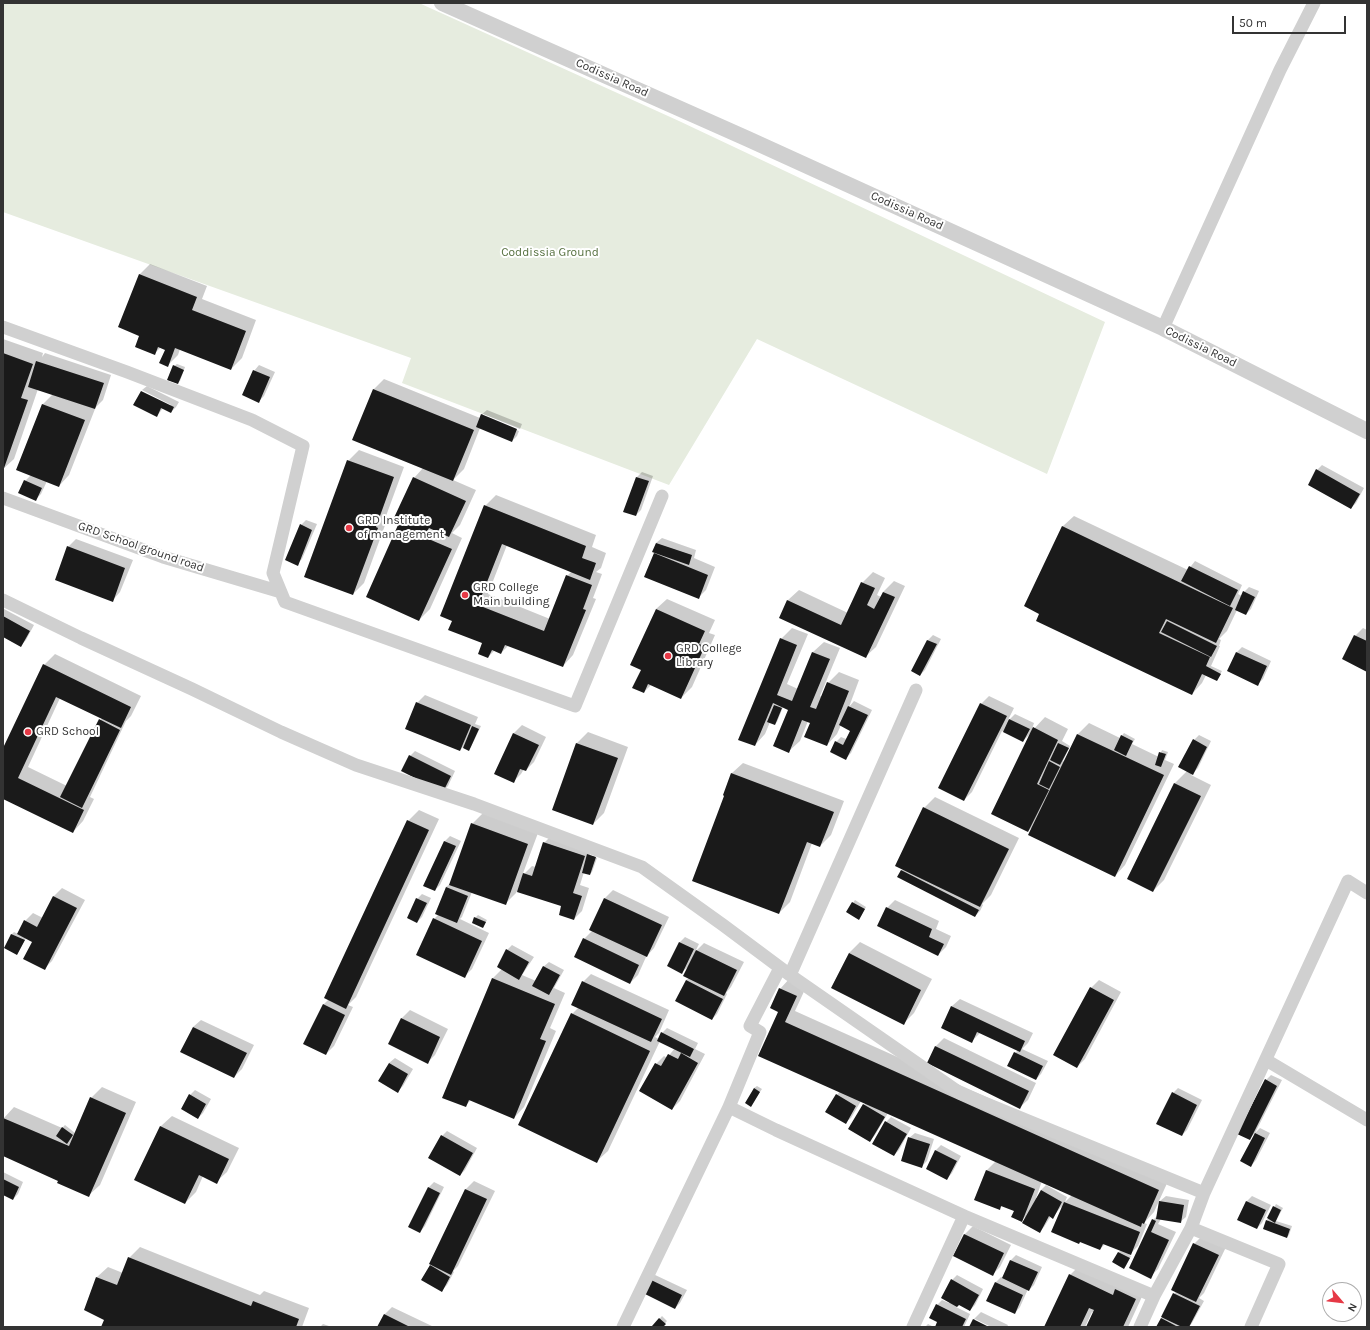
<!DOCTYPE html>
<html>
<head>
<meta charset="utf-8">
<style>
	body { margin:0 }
	#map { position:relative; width:1370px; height:1330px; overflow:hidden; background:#fff; font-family:Karla,sans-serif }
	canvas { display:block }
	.frame { position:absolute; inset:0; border:4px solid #333; pointer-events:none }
	.north { position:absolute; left:1322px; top:1282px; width:40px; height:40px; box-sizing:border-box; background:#fff; border:1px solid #adadad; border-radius:50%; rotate:118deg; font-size:11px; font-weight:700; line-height:16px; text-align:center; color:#333 }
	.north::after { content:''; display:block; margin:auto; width:14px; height:18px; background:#e63946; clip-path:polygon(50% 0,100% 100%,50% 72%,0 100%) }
	.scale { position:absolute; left:1232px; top:16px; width:114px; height:18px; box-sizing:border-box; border:2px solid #333; border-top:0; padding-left:5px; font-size:12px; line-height:14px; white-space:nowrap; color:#333; -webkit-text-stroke:3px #fff; paint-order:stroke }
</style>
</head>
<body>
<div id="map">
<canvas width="1370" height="1330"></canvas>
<div class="frame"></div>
<div class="north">N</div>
<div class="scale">50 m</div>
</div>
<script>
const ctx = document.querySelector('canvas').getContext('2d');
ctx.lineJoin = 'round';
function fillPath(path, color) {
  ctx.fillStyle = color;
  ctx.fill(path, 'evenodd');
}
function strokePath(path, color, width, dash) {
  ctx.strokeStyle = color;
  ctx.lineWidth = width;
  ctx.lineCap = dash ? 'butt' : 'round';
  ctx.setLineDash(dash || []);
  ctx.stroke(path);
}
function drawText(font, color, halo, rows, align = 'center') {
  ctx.font = font + ' Karla,sans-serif';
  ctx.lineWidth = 4;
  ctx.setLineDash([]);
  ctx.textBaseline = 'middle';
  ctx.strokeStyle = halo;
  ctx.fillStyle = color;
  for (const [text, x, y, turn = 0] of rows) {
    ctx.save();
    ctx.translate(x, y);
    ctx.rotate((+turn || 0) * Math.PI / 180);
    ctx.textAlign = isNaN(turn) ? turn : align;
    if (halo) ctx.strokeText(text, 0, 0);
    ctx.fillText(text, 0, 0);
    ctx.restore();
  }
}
fillPath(new Path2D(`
	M3 3H419L679 121 1105 322 1047 474 757 339 669 485 402 383 411 358 3 212Z`), '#e6ecdf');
fillPath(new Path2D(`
	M150 264 207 286 202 299 256 320 242 358 231 369 180 349 178 355 167 366 166 349 161 347 155 353 141 335 139 275Z
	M3 339 43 353 42 357 45 353 111 375 103 400 94 409H95L69 475 59 486 47 481 41 494 36 499 25 481 31 475 43 404 53 394 38 389 14 459 3 469Z
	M177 364 185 367 180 381 177 383 174 366Z
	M259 365 275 372 264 396 259 401 254 371Z
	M384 379 480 418 481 415 487 410 522 424 520 429 483 414V416L519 431 517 436 512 441 480 428 464 469 453 480 476 490 460 525 452 533 462 538 430 609 419 620 399 524 414 478 423 468 373 390Z
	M147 386 179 402 176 407 171 412 163 408 157 416 135 404 142 391V392L170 406 171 405 142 390Z
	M359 450 404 467 386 516 388 517 364 583 353 594 348 461Z
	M1322 465 1364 488 1356 503 1351 508 1309 484 1317 470Z
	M642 472 653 476 641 510 636 515 625 511 637 477Z
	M496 495 596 535 592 547 606 553 601 568 596 572 602 574 593 598 596 599 573 655 563 666 509 645 501 653 495 650 488 657 483 643 450 629 485 506ZM507 545 572 571 567 576 550 619 488 594Z
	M1074 516 1188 570 1195 561 1242 585 1238 594 1242 596 1244 592 1249 587 1259 591 1251 609 1246 614 1237 610 1227 631 1219 639 1221 640 1219 646H1220L1211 666 1222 671 1217 680 1206 675 1202 683 1192 694 1025 606 1063 526Z
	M306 520 317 524 302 559 297 564 301 525Z
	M662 538 696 550 694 558 715 567 706 590 698 598 655 554 656 552 654 551 656 543Z
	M76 539 133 560 120 592 113 600 68 547Z
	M873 572 885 578 877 595 881 597 883 592 894 581 905 586 876 647 865 657 780 617 788 600 799 590 848 613 862 583Z
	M667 599 715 620 709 633 715 635 692 687 681 698 651 685 644 692 642 670 656 609Z
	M4 609 34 625 26 640 21 645 3 635V610Z
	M792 628 808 634 787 684 798 689 813 652 824 642 840 648 820 696 822 697 828 683 839 672 859 680 849 707 854 701 872 710 851 753 846 758 836 742 841 737 846 739 851 730 841 725 837 734 827 745 811 722 808 721 800 741 789 751V709L783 707 777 722 775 724 770 722 765 734 755 745 781 639Z
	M1363 628 1367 630V670L1355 636Z
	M933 635 941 639 925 670 920 675 912 671 928 640Z
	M1242 647 1271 661 1263 679 1258 684 1228 671 1237 652Z
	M55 654 141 696 131 716 126 721 90 797 94 799 83 821 73 832 3 798V750L44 665ZM60 698 102 718 67 786 28 767Z
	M425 695 478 717 475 724 481 726 471 747 469 750 463 747 460 750 417 703Z
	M989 696 1014 708 1007 722 1015 714 1034 723 1031 732 1045 717 1068 729 1062 741 1070 746 1063 761 1065 762 1078 734 1089 723 1120 738 1124 733 1135 739 1132 744 1159 757 1162 750 1168 752 1165 760 1174 764 1125 865 1115 876 1034 826 1028 831 1032 732 1023 741 1002 731 972 792 964 800 981 704Z
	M522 725 546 737 534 762 526 770 524 769 521 774 513 782 495 773 514 733Z
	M588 732 628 747 604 813 593 824 553 810 577 743Z
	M1199 735 1211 741 1198 768 1191 775 1211 785 1164 880 1153 891 1128 878 1175 783 1187 771 1194 740Z
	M415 751 455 771 448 786 443 791 410 756Z
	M743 763 844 801 831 835 820 846 812 843 790 902 779 913 726 795H724L732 773Z
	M935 797 1019 838 991 895 982 904 983 905 980 911 975 916 902 871 924 808Z
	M419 810 439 819 356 997 348 1005 353 1007 334 1046 326 1054 323 1005 329 999 408 821Z
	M483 813 538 833 522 876 532 866 536 867 544 843 552 835 590 854V856L597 858 592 872 590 874 584 872 580 885 589 888 582 911 574 919 563 906 517 891 516 893 505 904 472 892 462 917 460 919 489 933 472 969 464 977 434 919 438 915 446 887 451 883 472 824Z
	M450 836 461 841 440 885 435 890 425 885 445 841Z
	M62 888 85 900 52 961 44 969 33 941 26 938 17 954 5 948 12 934 14 932 18 934 25 921 33 913 43 918 54 896Z
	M613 890 669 917 654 948 646 957 638 975 630 983 584 939 592 931 590 930 605 898Z
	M422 894 431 898 422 917 417 922V899Z
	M855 900 866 907 861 916 853 903Z
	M895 900 939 921 936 929 951 936 946 947 938 955 887 908Z
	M478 915 487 920 483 927 475 918Z
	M685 937 699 944 695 952 704 943 744 962 731 987 726 993 727 994 717 1014 712 1019 686 980 689 978V966L682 972 679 943Z
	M860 942 932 979 914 1013 904 1023 832 987 849 953Z
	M512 945 534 957 522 975 536 981 543 967 549 962 564 970 554 988 565 993 550 1028 556 1031 524 1107 514 1118 471 1100 465 1106 444 1097 493 978 502 969 507 950Z
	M591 974 669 1010 659 1033 655 1037 659 1039 662 1033 667 1028 698 1043 695 1049 705 1054 680 1101 672 1109 656 1064 664 1056 667 1058 675 1048 660 1041 608 1151 597 1161 572 1014 579 1007 583 982Z
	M790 978 807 985 795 1011 1169 1179 1154 1212 1144 1223 1147 1224 1138 1246 1129 1255 1131 1256 1126 1266 1124 1268 1119 1252 1121 1250 1105 1244 1100 1249 1061 1207 1053 1217 1051 1216 1044 1227 1039 1232 1025 1217 1022 1220 1015 1210 1003 1205 999 1209 975 1199 987 1170 996 1161 888 1113 875 1135 870 1141 864 1105 866 1103 861 1101 851 1118 845 1123 837 1095 840 1091 760 1055 780 1011V989ZM1042 1181 1072 1195 1065 1202 1067 1197 1046 1185 1041 1190 1037 1198H1036Z
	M1099 980 1121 992 1085 1059 1077 1067 1091 988Z
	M960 999 1033 1033 1028 1043 1022 1049 1048 1061 1041 1074 1036 1079 1015 1053 1018 1050 981 1032 972 1041 952 1006Z
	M410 1010 448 1029 435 1055 427 1063 402 1018Z
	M201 1020 254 1045 242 1069 234 1077 193 1027Z
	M944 1038 1036 1083 1028 1100 1020 1107 928 1063 936 1046Z
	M395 1058 413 1069 403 1086 398 1091 389 1063Z
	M1271 1075 1282 1080 1255 1133 1260 1128 1270 1133 1256 1160 1251 1166 1254 1134 1249 1139 1266 1080Z
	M757 1086 762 1089 751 1105 754 1088Z
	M102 1087 136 1102 100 1185 89 1195 3 1155V1119L14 1107 62 1128 65 1125 75 1133 91 1098Z
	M1178 1088 1202 1100 1187 1130 1182 1135 1173 1093Z
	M195 1090 211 1099 203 1113 198 1118 190 1095Z
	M172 1116 239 1148 227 1172 216 1182 203 1176 196 1192 185 1203 136 1179 161 1126Z
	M891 1117 911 1128 899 1150 894 1155 886 1122Z
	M447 1131 477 1148 465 1170 460 1175 442 1136Z
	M915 1133 934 1139 927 1161 922 1166 909 1138Z
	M941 1145 961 1156 952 1173 947 1179 927 1168 936 1150Z
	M3 1172 23 1182 18 1194 13 1199 3 1194Z
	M474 1181 495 1191 458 1266 453 1271 454 1272 447 1285 441 1291 431 1266 432 1265 430 1264 466 1189Z
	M434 1182 444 1187 425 1226 420 1232 410 1226 429 1187Z
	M1166 1196 1189 1200 1186 1217 1180 1222 1161 1219 1158 1224 1176 1232 1158 1269 1150 1277 1130 1268 1153 1220 1158 1215 1160 1201Z
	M1252 1196 1271 1205 1262 1223 1257 1228 1238 1219 1247 1201Z
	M1276 1204 1283 1208 1276 1221 1292 1226 1289 1235 1287 1237 1267 1220Z
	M973 1226 1011 1245 1000 1267 992 1275 954 1256 965 1234Z
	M1202 1236 1226 1247 1204 1293 1199 1298 1204 1301 1192 1323 1189 1327H1157L1176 1291 1194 1244Z
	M140 1247 260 1295 264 1291 309 1308 302 1327H102L105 1320 85 1309 97 1277 108 1267 123 1273 129 1258Z
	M1016 1255 1042 1267 1034 1285 1029 1290 1028 1289 1020 1307 1015 1313 988 1300 996 1282 1001 1277 1003 1278 1011 1260Z
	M1081 1264 1146 1288 1128 1327H1088L1094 1313 1092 1312 1085 1327H1045L1070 1275Z
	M653 1274 687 1290 680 1303 675 1308 642 1292Z
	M957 1275 983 1289 975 1305 970 1310 959 1304 956 1307 970 1314 964 1327H936L938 1322 937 1305 942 1300 949 1303 952 1280Z
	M392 1307 434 1327H379L384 1315Z
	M981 1312 1008 1325 1007 1327H991L975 1319V1322L987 1327H970L973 1320Z
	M662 1316 667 1321 662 1327H655L653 1326Z
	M323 1324 332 1327H320Z
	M928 1324 934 1327H925Z`), '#0003');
fillPath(new Path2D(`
	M139 274 197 297 192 310 246 331 231 370 175 348 168 367 159 363 165 350 158 347 155 355 135 347 139 336 118 327Z
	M3 353 33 364 21 398 28 400 3 471Z
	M36 361 104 383 95 409 28 387Z
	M173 365 184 370 178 384 167 380Z
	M253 370 270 377 259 403 242 395Z
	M373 389 474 430 453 481 352 440Z
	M141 391 174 407 171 413 161 408 157 417 133 405Z
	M42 404 85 420 59 487 16 470Z
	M481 414 517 429 512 442 476 427Z
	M347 460 394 477 376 527 378 528 353 595 304 577Z
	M1316 469 1360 494 1351 509 1308 485Z
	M413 477 466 501 449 537 429 528 424 537 452 549 419 621 366 597 398 525 392 522Z
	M636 477 649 481 636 516 623 512Z
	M24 480 42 488 36 501 18 493Z
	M484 505 586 546 582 558 596 563 590 580 502 544 478 605 544 631 566 575 592 585 583 609 586 610 563 667 505 645 501 654 492 650 488 658 478 654 482 643 448 630 452 621 440 616Z
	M300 524 312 530 298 566 285 560Z
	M1062 526 1233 608 1216 643 1166 619 1159 633 1210 657 1206 666 1221 674 1217 681 1202 674 1192 695 1036 621 1039 614 1024 606Z
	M656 543 692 555 689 565 652 552Z
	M67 546 125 568 113 602 55 580Z
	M654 553 708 575 699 599 644 577Z
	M1189 566 1238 590 1230 606 1181 581Z
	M861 582 875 588 867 605 874 609 883 592 895 597 866 658 779 618 787 600 841 625Z
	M1243 591 1255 597 1246 615 1235 610Z
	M656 609 705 631 699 644 705 646 681 699 648 684 644 693 632 688 641 670 630 665Z
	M3 616 30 631 21 647 3 637Z
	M1167 621 1217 646 1211 657 1161 632Z
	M1354 635 1367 641V672L1342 659Z
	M780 638 797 645 777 695 792 701 812 652 830 659 810 707 816 709 827 682 849 691 827 746 804 737 810 723 802 720 789 753 773 746 788 710 773 703 755 746 738 740Z
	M927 640 937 644 920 676 911 671Z
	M1236 652 1267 666 1258 686 1227 671Z
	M43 664 131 707 121 728 56 697 18 778 84 810 73 833 3 799V748Z
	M416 702 471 725 460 751 405 729Z
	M980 703 1007 716 964 801 938 788Z
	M774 705 782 708 775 725 767 722Z
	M848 706 868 715 846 760 830 752 835 741 843 745 850 731 839 725Z
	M99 719 120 730 82 808 60 797Z
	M1009 719 1030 729 1023 742 1003 732Z
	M472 726 479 729 469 751 463 748Z
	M1033 727 1058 740 1037 784 1049 790 1028 832 991 814Z
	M513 733 539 745 526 771 520 769 514 783 494 774Z
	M1077 734 1164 775 1115 877 1028 835Z
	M1121 735 1133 741 1126 756 1114 750Z
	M1193 739 1207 747 1193 775 1178 767Z
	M576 743 618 758 593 825 552 810Z
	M1058 743 1069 748 1060 765 1050 760Z
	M1159 752 1166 754 1161 767 1155 765Z
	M409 755 451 776 443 792 401 771Z
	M1049 761 1060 767 1049 789 1039 784Z
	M731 773 834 812 820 847 807 842 779 914 692 881 724 796 723 795Z
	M1174 783 1201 796 1153 892 1127 879Z
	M923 807 1009 849 980 907 895 866Z
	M407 820 429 830 346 1009 324 998Z
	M471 823 528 844 506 905 449 885Z
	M444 841 456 846 435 891 423 886Z
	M543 842 585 856 573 893 582 896 574 920 559 915 561 906 517 892 523 873 532 876Z
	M587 854 596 857 590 875 582 873Z
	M901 870 979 910 975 917 897 877Z
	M446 887 468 896 457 923 435 914Z
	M53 896 77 908 45 970 23 959 32 942 17 934 24 920 37 927Z
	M416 898 427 903 417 923 407 918Z
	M604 898 662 925 647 957 589 930Z
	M852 902 865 909 859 920 846 912Z
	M886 907 932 929 929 937 944 944 938 956 877 926Z
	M474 917 486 922 483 928 472 923Z
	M433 918 482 941 465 978 416 955Z
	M11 934 25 940 17 955 4 948Z
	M583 938 639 965 630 984 574 957Z
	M679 942 694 949 682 974 667 966Z
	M506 949 529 962 519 980 497 967Z
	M696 950 737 970 724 996 683 976Z
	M849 953 921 990 904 1025 831 988Z
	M543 966 560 975 549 995 532 986Z
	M492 978 555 1004 540 1039 546 1041 514 1119 469 1100 466 1107 442 1098Z
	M686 980 723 999 712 1020 675 1001Z
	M582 981 662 1019 651 1042 571 1005Z
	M1090 987 1114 1000 1077 1068 1053 1055Z
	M779 988 797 996 785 1022 1159 1190 1144 1224 1142 1223 1141 1227 758 1056 778 1012 770 1008Z
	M323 1004 345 1015 326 1055 303 1044Z
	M951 1006 1025 1041 1020 1052 977 1032 972 1043 941 1028Z
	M571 1013 650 1051 597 1163 518 1125Z
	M401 1018 440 1037 428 1064 388 1044Z
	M193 1027 247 1053 234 1078 180 1052Z
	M661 1032 694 1049 690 1057 657 1041Z
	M935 1046 1029 1091 1020 1109 927 1063Z
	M1014 1052 1043 1066 1036 1080 1007 1066Z
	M681 1053 698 1063 672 1110 639 1091 655 1063 661 1066 668 1054 678 1059Z
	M389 1063 408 1074 398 1093 378 1081Z
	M1265 1079 1277 1086 1250 1140 1237 1134Z
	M754 1088 760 1092 751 1107 745 1103Z
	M1172 1092 1197 1105 1182 1136 1156 1124Z
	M189 1094 206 1104 198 1119 181 1109Z
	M836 1094 856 1106 846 1124 825 1112Z
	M90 1097 126 1113 89 1197 57 1183 58 1181 3 1156V1118L69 1146Z
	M863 1104 885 1117 870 1142 848 1129Z
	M885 1121 907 1134 894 1156 872 1144Z
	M160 1126 229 1159 217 1184 199 1175 185 1204 134 1180Z
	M62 1127 73 1135 67 1144 56 1136Z
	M1255 1133 1265 1138 1251 1167 1240 1161Z
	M441 1135 473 1153 460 1176 428 1158Z
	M908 1137 930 1144 922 1168 901 1161Z
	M935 1150 957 1161 947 1180 926 1169Z
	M986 1170 1035 1189 1022 1222 1011 1217 1014 1211 1001 1206 1000 1210 974 1200Z
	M3 1179 19 1187 13 1200 3 1195Z
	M428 1187 440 1193 420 1233 408 1227Z
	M465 1189 487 1199 451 1275 429 1264Z
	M1041 1190 1062 1202 1053 1219 1049 1216 1040 1233 1022 1223Z
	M1159 1201 1184 1205 1181 1223 1156 1219Z
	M1246 1201 1266 1210 1257 1229 1237 1220Z
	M1064 1202 1140 1232 1131 1255 1103 1244 1100 1250 1080 1242 1079 1244 1051 1232Z
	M1273 1206 1281 1210 1275 1223 1267 1218Z
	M1152 1219 1156 1221 1151 1232 1169 1240 1151 1279 1129 1268Z
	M1266 1220 1290 1229 1287 1238 1263 1229Z
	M964 1234 1004 1253 993 1276 953 1256Z
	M1193 1243 1219 1255 1196 1302 1171 1290Z
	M1118 1252 1130 1258 1124 1269 1112 1262Z
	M128 1257 251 1306 253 1301 299 1319 296 1327H101L104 1320 84 1310 96 1277 117 1285Z
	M1010 1260 1038 1272 1029 1291 1002 1278Z
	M430 1265 450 1277 442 1292 421 1280Z
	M1069 1274 1113 1295 1115 1289 1136 1299 1123 1327H1086L1094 1310 1089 1308 1080 1327H1044Z
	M647 1278 682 1295 675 1309 641 1292Z
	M951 1279 979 1295 970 1311 959 1305 957 1307 941 1298Z
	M995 1282 1023 1295 1015 1314 986 1301Z
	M1173 1293 1200 1306 1189 1327H1182L1161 1317Z
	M936 1304 966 1319 962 1327H935L937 1322 929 1318Z
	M384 1314 410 1327H377Z
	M659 1318 666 1324 663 1327H653L652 1326Z
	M1161 1318 1178 1327H1156Z
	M973 1319 989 1327H969Z`), '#1a1a1a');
strokePath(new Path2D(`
	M3 327 127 372 252 420 303 446 273 573 285 602 575 706 662 496
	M1163 328 1280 70 1314 3
	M3 498 163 557 281 592
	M3 600 81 638 192 689 281 732 356 765 474 804 642 867 723 925 790 975 960 1093 1204 1193 1191 1228
	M780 968 750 1026 760 1032 729 1107 776 1130 964 1216
	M790 975 916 690
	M1266 1060 1367 1120
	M1204 1193 1348 881 1367 893
	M1154 1296 1191 1228 1279 1264 1251 1327
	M623 1327 729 1107
	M913 1327 964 1216 1154 1296 1140 1327`), '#d0d0d0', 13);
strokePath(new Path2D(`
	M442 3 748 139 1163 328 1367 431`), '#d0d0d0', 16);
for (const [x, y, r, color] of [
	[349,528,4,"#e63946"],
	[465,595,4,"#e63946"],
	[668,656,4,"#e63946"],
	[28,732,4,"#e63946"]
]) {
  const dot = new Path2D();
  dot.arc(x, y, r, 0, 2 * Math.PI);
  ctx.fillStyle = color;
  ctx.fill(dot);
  strokePath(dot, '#fff', 1.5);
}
drawText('12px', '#333', '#fff', [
	["Codissia Road",612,78,24],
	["Codissia Road",907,211,24],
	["Codissia Road",1201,347,26],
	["GRD School ground road",141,547,19]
]);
drawText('12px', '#56703f', '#fff', [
	["Coddissia Ground",550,253]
]);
drawText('12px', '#333', '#fff', [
	["GRD Institute",357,521],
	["of management",357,535],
	["GRD College",473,588],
	["Main building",473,602],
	["GRD College",676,649],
	["Library",676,663],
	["GRD School",36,732]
], 'left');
</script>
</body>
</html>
